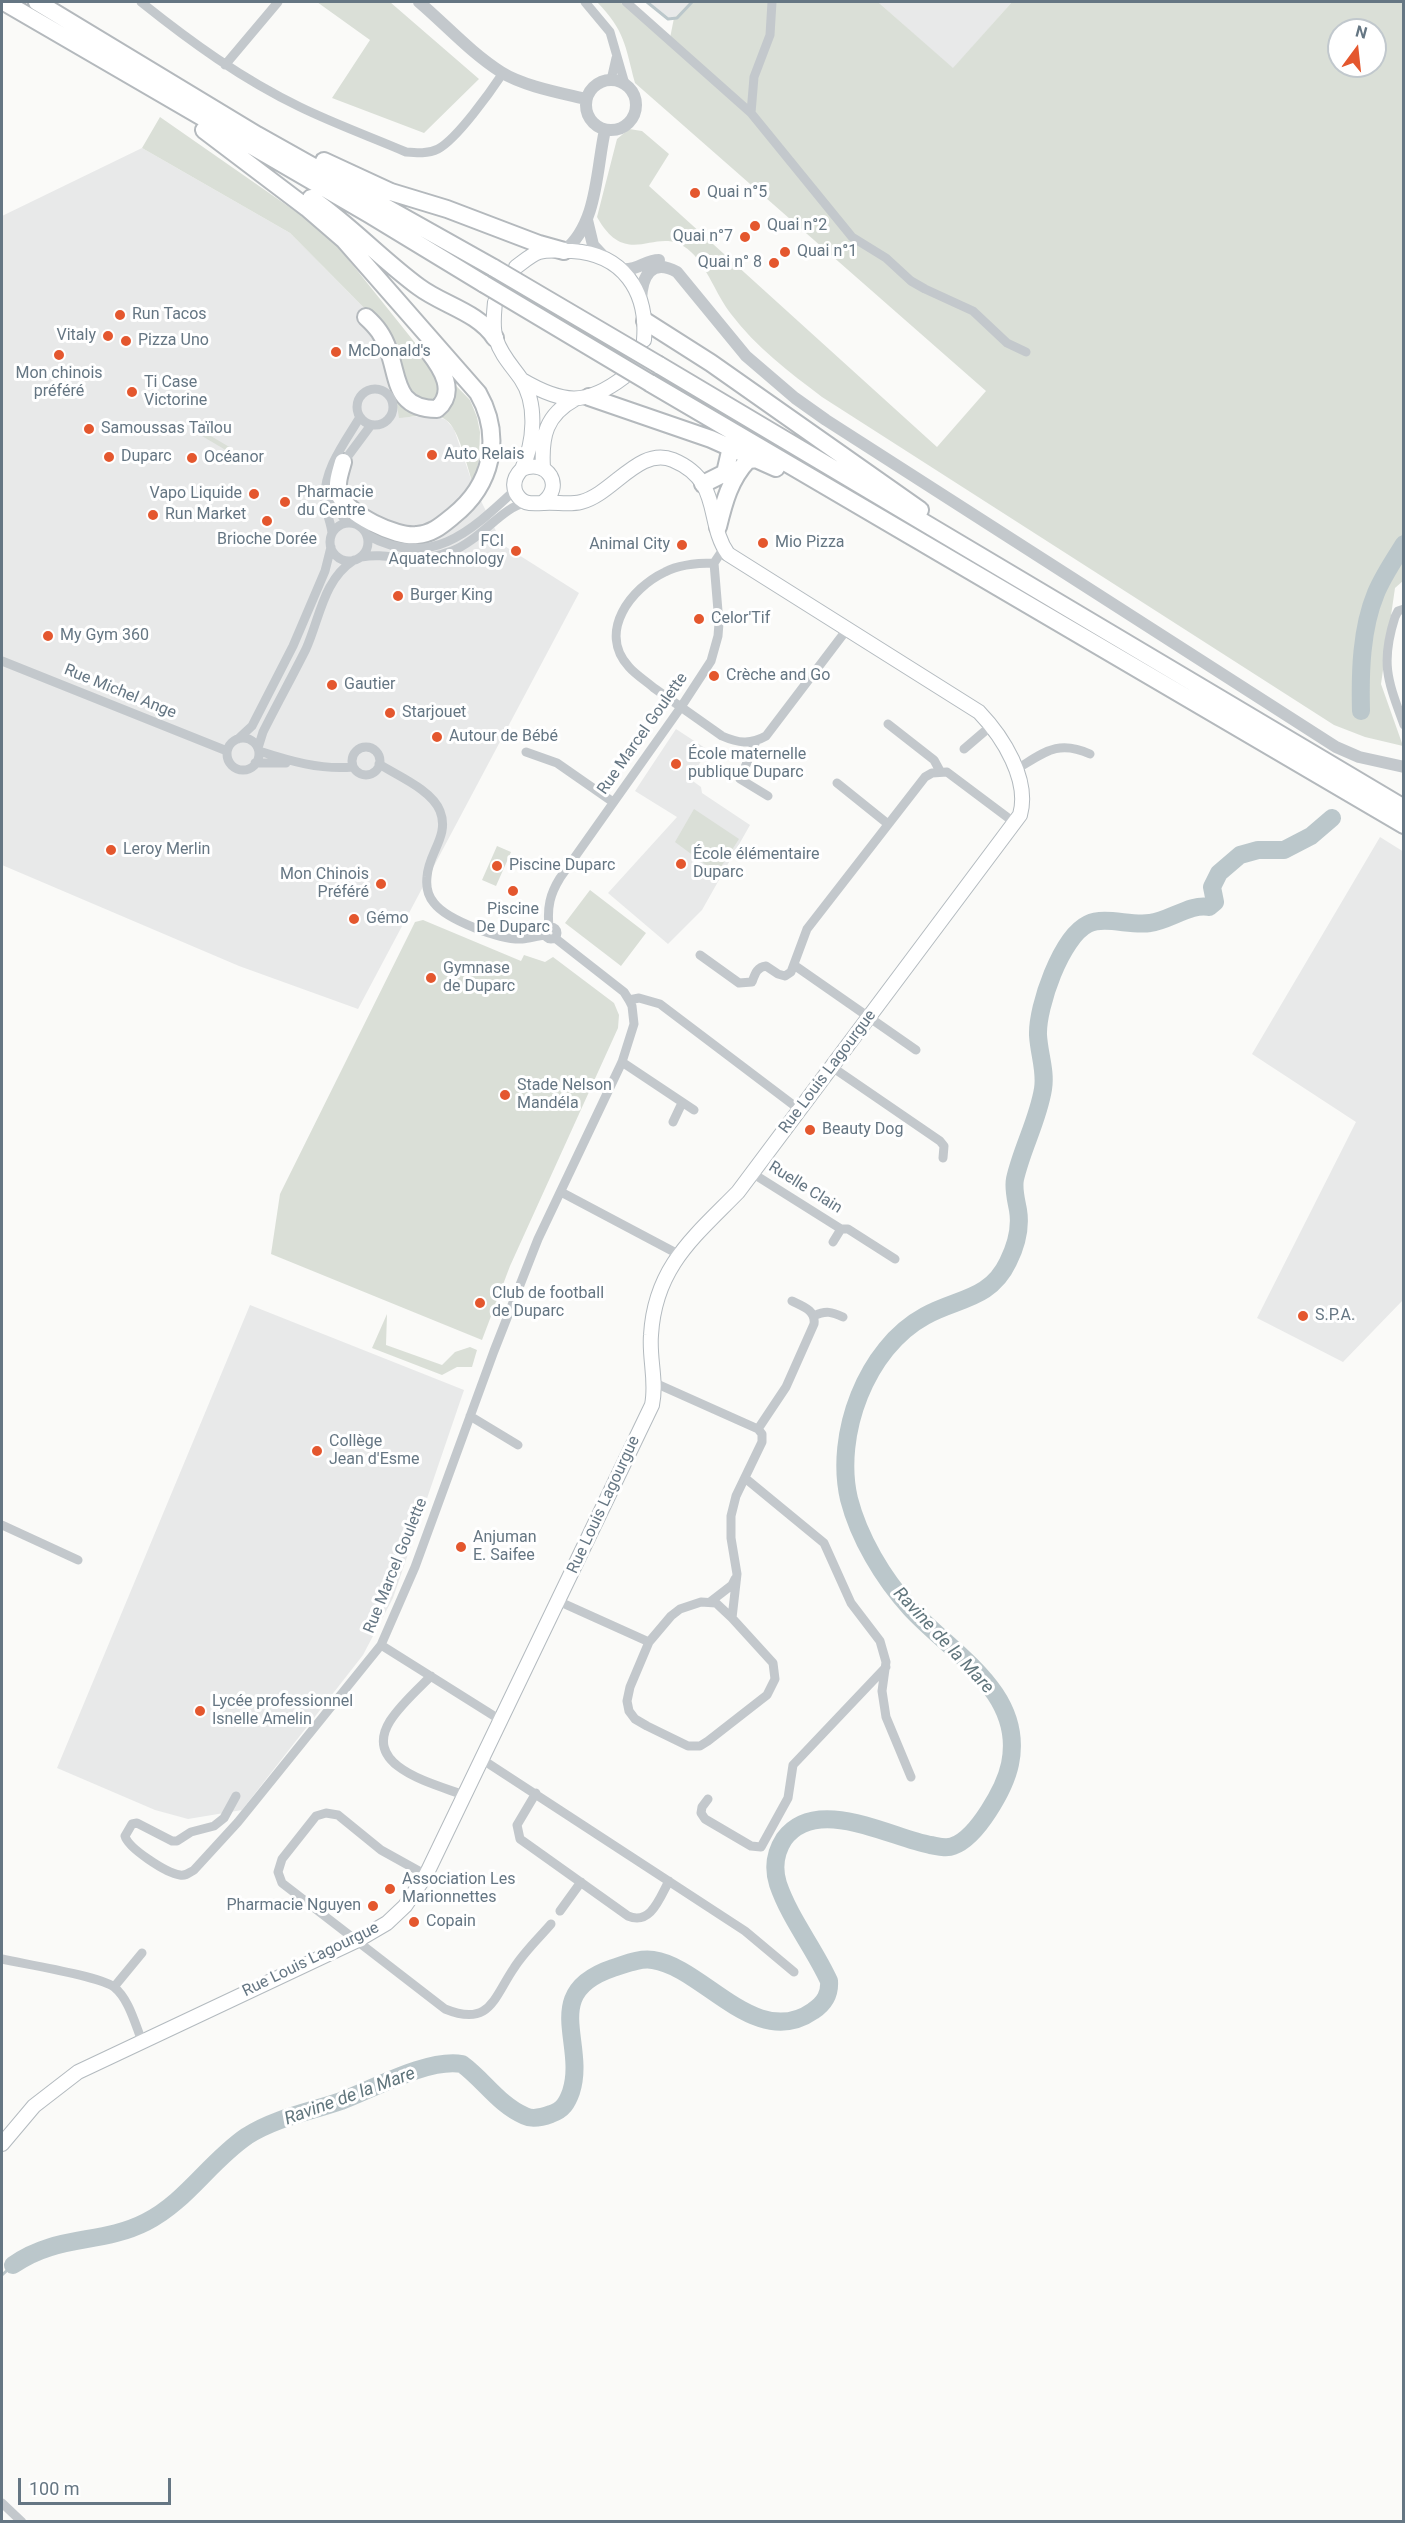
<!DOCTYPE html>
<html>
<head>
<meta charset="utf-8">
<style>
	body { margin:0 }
	#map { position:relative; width:1405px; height:2523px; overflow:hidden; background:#fafaf8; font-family:Roboto,sans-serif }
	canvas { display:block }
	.frame { position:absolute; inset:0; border:3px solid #657683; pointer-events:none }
	.north { position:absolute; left:1327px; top:18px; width:60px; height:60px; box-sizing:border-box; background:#fff; border:2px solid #c1c8cd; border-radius:50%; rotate:15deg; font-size:16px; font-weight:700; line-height:24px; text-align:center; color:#657683 }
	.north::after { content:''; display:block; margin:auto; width:21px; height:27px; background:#e4572e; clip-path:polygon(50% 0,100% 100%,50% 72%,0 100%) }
	.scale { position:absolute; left:18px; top:2478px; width:153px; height:27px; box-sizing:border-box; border:3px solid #657683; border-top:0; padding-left:8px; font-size:18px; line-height:21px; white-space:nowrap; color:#657683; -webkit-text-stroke:4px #fff; paint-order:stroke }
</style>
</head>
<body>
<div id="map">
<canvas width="1405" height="2523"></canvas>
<div class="frame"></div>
<div class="north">N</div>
<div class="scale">100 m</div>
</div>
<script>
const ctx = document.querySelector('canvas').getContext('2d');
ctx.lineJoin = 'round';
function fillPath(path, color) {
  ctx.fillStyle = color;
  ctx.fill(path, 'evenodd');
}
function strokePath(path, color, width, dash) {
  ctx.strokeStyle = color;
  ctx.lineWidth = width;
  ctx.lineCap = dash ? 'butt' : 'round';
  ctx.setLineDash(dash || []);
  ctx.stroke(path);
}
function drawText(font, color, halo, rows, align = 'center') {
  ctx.font = font + ' Roboto,sans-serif';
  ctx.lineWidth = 6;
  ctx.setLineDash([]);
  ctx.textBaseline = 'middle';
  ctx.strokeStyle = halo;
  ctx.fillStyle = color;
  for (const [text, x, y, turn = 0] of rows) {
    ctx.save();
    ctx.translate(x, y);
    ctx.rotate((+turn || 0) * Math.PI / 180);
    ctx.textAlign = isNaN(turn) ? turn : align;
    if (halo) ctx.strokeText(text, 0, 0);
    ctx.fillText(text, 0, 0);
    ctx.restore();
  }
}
fillPath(new Path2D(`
	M649 2H690L674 18H669Z
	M878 2H1012L953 69Z
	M142 148 290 233 383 327 388 386 396 399 400 417 436 416 446 420 454 429 473 485 503 545 579 593 358 1009 239 966 2 865V216Z
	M676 729 708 750 690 779 701 787 702 793 750 825 702 910 668 944 608 893 677 817 635 791Z
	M1380 837 1404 852 1403 1300 1343 1362 1257 1318 1356 1122 1252 1054Z
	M250 1305 464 1390 393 1598 363 1655 242 1810 188 1819 155 1810 57 1768Z`), '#e8e9e9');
fillPath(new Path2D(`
	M317 2H390L479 79 424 133 332 98 370 40Z
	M597 2H620L669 43 674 18 690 2H878L953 68 1012 2H1403L1404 580 1395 588 1381 684 1403 746 1365 737 1334 725 822 397C789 372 756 347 731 314 716 295 708 268 691 252 658 220 629 274 597 217L617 139 629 129 642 131 669 154 649 186 937 447 986 391 635 83C625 45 625 31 597 2ZM1339 30H1375V66H1339Z
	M160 117 328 234 420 349 470 400 477 417 480 432 479 460 473 485C468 470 459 428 446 420 435 412 413 417 399 418L396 399 388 386 383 327 290 233 142 148Z
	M204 432 253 461 251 465 202 436Z
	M694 809 739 839 717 873 675 842Z
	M497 846 511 852 496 886 482 880Z
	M590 890 646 933 621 966 565 923Z
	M423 920 521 961 524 955 545 962 553 957 614 1003 619 1015 618 1028 510 1266 482 1340 271 1254 280 1194 415 922Z
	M387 1314 386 1345 442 1365 455 1352 470 1347 477 1350 472 1367H457L442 1375 372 1348Z`), '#dadfd7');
strokePath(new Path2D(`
	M647 2 668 19 677 18 692 2
	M2 2275 13 2265`), '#bbc7cb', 3);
strokePath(new Path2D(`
	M1361 711C1360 673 1361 629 1376 593 1383 576 1394 560 1404 544
	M13 2265C57 2234 101 2245 146 2222 186 2202 210 2161 247 2136 275 2118 309 2112 341 2101 373 2089 428 2058 462 2064 484 2080 499 2105 525 2116 533 2120 543 2117 551 2114 563 2110 567 2103 571 2092 587 2043 539 1993 613 1968 626 1964 639 1958 653 1960 703 1967 756 2051 813 2011 825 2003 830 1994 829 1981 814 1948 790 1919 778 1884 773 1868 775 1853 784 1839 816 1795 889 1837 930 1845 937 1846 946 1849 953 1846 977 1838 1005 1788 1010 1764 1025 1692 951 1653 910 1608 883 1578 859 1538 849 1499 834 1435 866 1348 925 1316 957 1298 990 1300 1008 1262 1016 1246 1021 1228 1018 1210 1016 1199 1013 1189 1015 1179 1022 1148 1038 1120 1043 1089 1046 1071 1039 1054 1038 1035 1037 1007 1061 937 1088 924 1105 916 1130 926 1150 923 1169 921 1191 903 1209 907L1215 902 1212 887 1219 873 1240 855 1258 850H1284L1311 836 1332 818`), '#bbc7cb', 18);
const secondary = new Path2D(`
	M516 267C523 262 532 254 539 252 549 249 562 251 572 251 623 254 648 291 644 340
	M495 302C494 314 492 328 496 339 501 355 512 366 521 379 538 404 534 443 522 469
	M522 380C563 404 586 406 624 377
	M543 468C541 436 546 415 575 399
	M2 2144 34 2106 78 2072 358 1940 387 1923 405 1906 426 1875 652 1405C657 1381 649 1359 651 1335 655 1267 694 1237 738 1192L1020 815C1030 780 1003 737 979 712L728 554C705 522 723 481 673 460 639 446 613 494 581 502 570 505 556 502 544 503 533 503 523 506 516 493 512 484 515 476 522 469 548 458 565 487 542 503`);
const trunk = new Path2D(`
	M4 2 369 214 484 284
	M37 2 257 135 494 268
	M204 130 307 208 344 240 478 393C503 437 492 485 453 516 442 525 432 534 417 535 396 538 347 514 339 494 336 483 340 473 343 462
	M324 161 391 192 447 209 539 244 564 251
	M311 198C350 225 381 259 419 287 443 305 478 312 495 338
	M366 317C377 327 383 335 388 349 399 378 394 409 437 409 457 392 442 369 429 352
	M645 321 711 363 920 510
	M659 365 1404 808
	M650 383 1404 825
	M589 397 711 439 776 468
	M703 484 725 473 731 447
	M718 527C724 502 730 479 748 460L759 459`);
strokePath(secondary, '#b3babf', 16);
strokePath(trunk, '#b4b9bd', 20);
strokePath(new Path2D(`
	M141 2C191 42 242 79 300 107 335 124 371 137 406 152 417 153 428 154 438 149 457 139 491 91 503 73
	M585 2 610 32 625 84
	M626 2 751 113 852 237 886 258 911 281 925 289 973 311 1007 343 1026 352
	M225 65 278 2
	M611 80 616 58
	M751 113 754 77 770 35 772 2
	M357 407a18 18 0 1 1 36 0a18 18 0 1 1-36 0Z
	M342 464 371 425
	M332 491 335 506 347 523
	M330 542a19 19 0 1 1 38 0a19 19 0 1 1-38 0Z
	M332 533C331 522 325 511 325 500 323 470 345 442 360 417
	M367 535C430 570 470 532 515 490
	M361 557C380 554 389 557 407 559 422 561 438 556 452 551 479 541 504 506 525 503
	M714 563C698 563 680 564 665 572 631 588 597 632 629 667 636 675 646 681 654 688 677 704 699 720 722 736 738 743 750 745 766 736L848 628
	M1404 609 1398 611 1395 617C1380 664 1388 681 1404 725
	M2 661 227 751
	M888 724 934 760 940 771
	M227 754a16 16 0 1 1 32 0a16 16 0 1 1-32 0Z
	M238 739 252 726 293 646 325 571 331 547
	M756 741 740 779 768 796
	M352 761a14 14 0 1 1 28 0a14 14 0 1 1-28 0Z
	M258 748 263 732C277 704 292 677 306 649 320 618 323 580 354 560
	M964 749 992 725
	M259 751C290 761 320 770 353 767
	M526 752 557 763 613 802
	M255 763H286
	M379 764C398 776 432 790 440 811 450 836 428 853 427 877 426 886 428 896 434 903 447 920 500 940 522 939 530 938 537 936 545 935
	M1015 770C1044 753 1057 739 1090 754
	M837 783 888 824
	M545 933a6 6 0 1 1 12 0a6 6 0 1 1-12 0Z
	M549 927C547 907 550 894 560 878L681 707 711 661 718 636 719 623 714 563 724 548
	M700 955 739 983 752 982C755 974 757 967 766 966L778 974 785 976 791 972 807 929 925 777 932 773 947 772 1015 823
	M794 965 916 1050
	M629 1000 639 998 660 1004 800 1110
	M622 1062 694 1110
	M832 1067 940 1141 944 1146 943 1158
	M673 1122 682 1103
	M752 1173 841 1229H848L895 1259
	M561 1192 678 1254
	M833 1242 841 1229
	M814 1316C826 1310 832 1312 843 1317
	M655 1383 758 1429 762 1434V1442L736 1496 731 1516V1538L737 1574 732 1618
	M470 1416 518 1445
	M758 1429 786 1387 814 1324C816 1310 802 1306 792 1301
	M745 1478 824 1543 851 1603 880 1641 886 1662 882 1691 886 1717 911 1777
	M2 1525 78 1560
	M558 1601 649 1642 630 1687 627 1701 629 1711 635 1719 647 1726 688 1746H700L708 1741 767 1695 775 1679 773 1663 732 1618 716 1603 701 1602 680 1609 671 1616 649 1642
	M710 1602 732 1585 735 1579
	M381 1645 502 1721
	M431 1676C417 1690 400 1705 390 1721 361 1768 436 1784 466 1796
	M483 1760 745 1931 794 1972
	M536 1793 517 1825 520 1839 628 1916C651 1926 660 1897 669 1881
	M236 1796 224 1818 214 1826 191 1832 177 1841H172L137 1823 132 1824 125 1836C128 1848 166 1873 180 1875 186 1876 189 1873 194 1870L238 1822 381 1645 415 1567 494 1351 538 1239 622 1062 634 1024 632 1006 629 1000 624 992 555 938
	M708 1799 702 1807 701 1813 705 1819 751 1846 761 1847 788 1798 793 1765 886 1667
	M426 1875 381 1850 338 1815 326 1813 316 1816 282 1859 278 1872 282 1883 445 2009C490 2027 493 1999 514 1968 524 1952 539 1938 551 1924
	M560 1911 581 1882
	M2 1959C24 1964 100 1976 114 1987 129 1999 135 2024 142 2041
	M114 1987 142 1953
	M2 2503 22 2522`), '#c3c8cc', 9);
strokePath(new Path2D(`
	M419 2C446 25 471 53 501 72 523 86 561 93 586 99
	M586 105a25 25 0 1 1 50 0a25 25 0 1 1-50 0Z
	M587 220 593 245 606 259
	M564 251C598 224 596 170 605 130
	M619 269C640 271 644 260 659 260
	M641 300C642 276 651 258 677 272L746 356 795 398 826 420 1336 747 1359 757 1404 767`), '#c3c8cc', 12);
strokePath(secondary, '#fff', 14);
strokePath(trunk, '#fff', 16);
const trunkBridge = new Path2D(`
	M494 268 659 365
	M484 284 650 383`);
strokePath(trunkBridge, '#b4b9bd', 20, []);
strokePath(trunkBridge, '#fff', 16);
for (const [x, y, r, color] of [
	[695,193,6,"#e4572e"],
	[755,226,6,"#e4572e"],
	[745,237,6,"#e4572e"],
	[785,252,6,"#e4572e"],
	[774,263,6,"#e4572e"],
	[120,315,6,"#e4572e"],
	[108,336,6,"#e4572e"],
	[126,341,6,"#e4572e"],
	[336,352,6,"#e4572e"],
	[59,355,6,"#e4572e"],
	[132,392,6,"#e4572e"],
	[89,429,6,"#e4572e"],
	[432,455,6,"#e4572e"],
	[109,457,6,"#e4572e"],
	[192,458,6,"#e4572e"],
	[254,494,6,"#e4572e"],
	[285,502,6,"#e4572e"],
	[153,515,6,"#e4572e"],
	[267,521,6,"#e4572e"],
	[763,543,6,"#e4572e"],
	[682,545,6,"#e4572e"],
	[516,551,6,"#e4572e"],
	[398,596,6,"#e4572e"],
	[699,619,6,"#e4572e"],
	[48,636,6,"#e4572e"],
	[714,676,6,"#e4572e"],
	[332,685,6,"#e4572e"],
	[390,713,6,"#e4572e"],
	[437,737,6,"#e4572e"],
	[676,764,6,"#e4572e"],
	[111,850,6,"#e4572e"],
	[681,864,6,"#e4572e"],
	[497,866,6,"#e4572e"],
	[381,884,6,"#e4572e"],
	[513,891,6,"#e4572e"],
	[354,919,6,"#e4572e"],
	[431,978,6,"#e4572e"],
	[505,1095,6,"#e4572e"],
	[810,1130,6,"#e4572e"],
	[480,1303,6,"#e4572e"],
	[1303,1316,6,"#e4572e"],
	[317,1451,6,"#e4572e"],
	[461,1547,6,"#e4572e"],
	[200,1711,6,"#e4572e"],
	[390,1889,6,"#e4572e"],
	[373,1906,6,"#e4572e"],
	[414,1922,6,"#e4572e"]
]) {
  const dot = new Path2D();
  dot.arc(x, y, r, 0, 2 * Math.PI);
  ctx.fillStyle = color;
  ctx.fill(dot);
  strokePath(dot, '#fff', 2);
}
drawText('16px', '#657683', '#fff', [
	["Quai n°5",707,193],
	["Quai n°2",767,226],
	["Quai n°7",733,237,"right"],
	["Quai n°1",797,252],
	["Quai n° 8",762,263,"right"],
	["Run Tacos",132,315],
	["Vitaly",96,336,"right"],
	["Pizza Uno",138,341],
	["McDonald's",348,352],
	["Mon chinois",59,374,"center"],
	["préféré",59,392,"center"],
	["Ti Case",144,383],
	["Victorine",144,401],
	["Samoussas Taïlou",101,429],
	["Auto Relais",444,455],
	["Duparc",121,457],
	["Océanor",204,458],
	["Pharmacie",297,493],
	["du Centre",297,511],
	["Vapo Liquide",242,494,"right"],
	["Run Market",165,515],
	["Brioche Dorée",267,540,"center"],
	["FCI",504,542,"right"],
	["Aquatechnology",504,560,"right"],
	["Mio Pizza",775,543],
	["Animal City",670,545,"right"],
	["Burger King",410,596],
	["Celor'Tif",711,619],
	["My Gym 360",60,636],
	["Crèche and Go",726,676],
	["Gautier",344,685],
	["Starjouet",402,713],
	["Autour de Bébé",449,737],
	["École maternelle",688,755],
	["publique Duparc",688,773],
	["Leroy Merlin",123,850],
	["École élémentaire",693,855],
	["Duparc",693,873],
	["Piscine Duparc",509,866],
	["Mon Chinois",369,875,"right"],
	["Préféré",369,893,"right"],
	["Piscine",513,910,"center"],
	["De Duparc",513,928,"center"],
	["Gémo",366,919],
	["Gymnase",443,969],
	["de Duparc",443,987],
	["Stade Nelson",517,1086],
	["Mandéla",517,1104],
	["Beauty Dog",822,1130],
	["Club de football",492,1294],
	["de Duparc",492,1312],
	["S.P.A.",1315,1316],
	["Collège",329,1442],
	["Jean d'Esme",329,1460],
	["Anjuman",473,1538],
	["E. Saifee",473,1556],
	["Lycée professionnel",212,1702],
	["Isnelle Amelin",212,1720],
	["Association Les",402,1880],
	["Marionnettes",402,1898],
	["Pharmacie Nguyen",361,1906,"right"],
	["Copain",426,1922]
], 'left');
drawText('16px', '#657683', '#fff', [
	["Rue Michel Ange",120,692,22],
	["Rue Marcel Goulette",643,734,-55],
	["Rue Louis Lagourgue",828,1072,-53],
	["Ruelle Clain",805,1188,32],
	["Rue Louis Lagourgue",604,1505,-65],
	["Rue Marcel Goulette",396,1566,-68],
	["Rue Louis Lagourgue",311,1960,-26]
]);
drawText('italic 18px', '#60757c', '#fff', [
	["Ravine de la Mare",943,1641,47],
	["Ravine de la Mare",350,2097,-20]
]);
</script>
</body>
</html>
